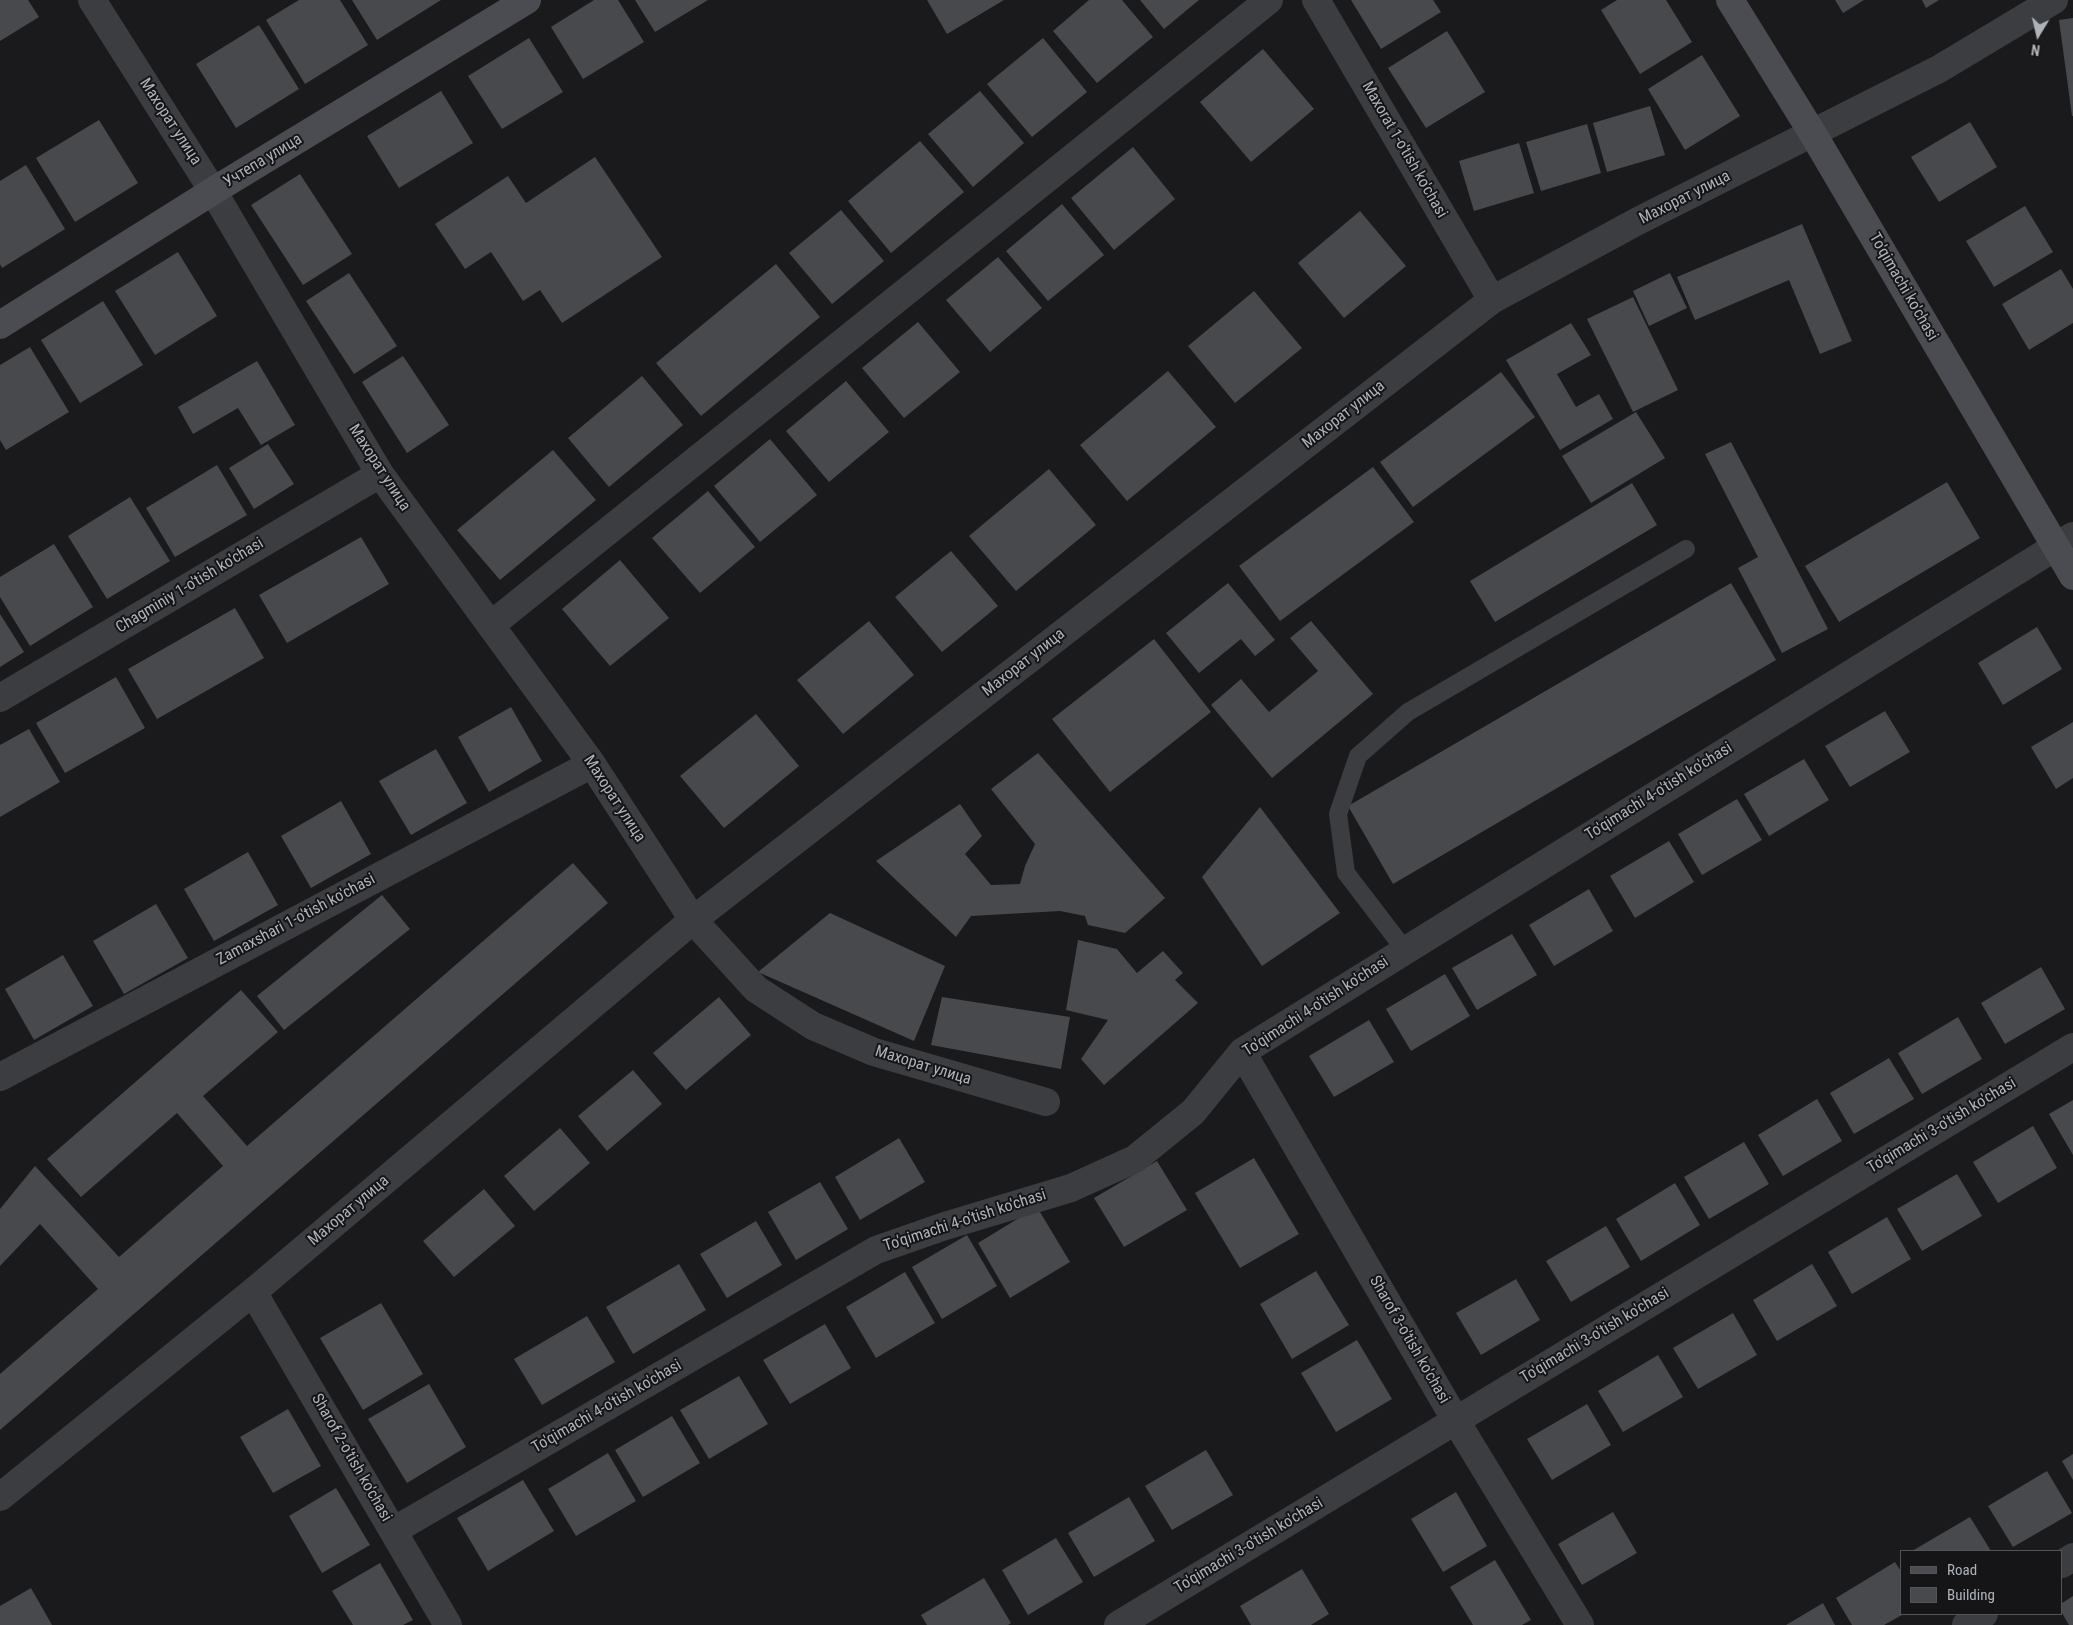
<!DOCTYPE html>
<html>
<head>
<meta charset="utf-8">
<style>
	body { margin:0 }
	#map { position:relative; width:2073px; height:1625px; overflow:hidden; background:#1a1a1c; font-family:"Roboto Condensed",sans-serif }
	canvas { display:block }
	.legend { position:absolute; left:1900px; top:1550px; width:162px; height:65px; box-sizing:border-box; background:#151517; border:1px solid #525458; margin:0; padding:6px 9px; list-style:none; font-size:15px; color:#aeb3ba }
	.legend li { display:flex; align-items:center; gap:10px; height:25px }
	.legend b { width:25px; border:1px solid #525458 }
	.north { position:absolute; left:2013px; top:10px; width:50px; height:50px; -webkit-text-stroke:4px #151517; paint-order:stroke; rotate:189deg; font-size:14px; font-weight:700; line-height:20px; text-align:center; color:#aeb3ba }
	.north::after { content:''; display:block; margin:auto; width:18px; height:22px; background:#aeb3ba; clip-path:polygon(50% 0,100% 100%,50% 72%,0 100%) }
</style>
</head>
<body>
<div id="map">
<canvas width="2073" height="1625"></canvas>
<ul class="legend">
<li><b style="height:6px;background:#4a4c51"></b>Road</li>
<li><b style="height:14px;background:#48494c"></b>Building</li>
</ul>
<div class="north">N</div>
</div>
<script>
const ctx = document.querySelector('canvas').getContext('2d');
ctx.lineJoin = 'round';
function fillPath(path, color) {
  ctx.fillStyle = color;
  ctx.fill(path, 'evenodd');
}
function strokePath(path, color, width, dash) {
  ctx.strokeStyle = color;
  ctx.lineWidth = width;
  ctx.lineCap = dash ? 'butt' : 'round';
  ctx.setLineDash(dash || []);
  ctx.stroke(path);
}
function drawText(font, color, halo, rows, align = 'center') {
  ctx.font = font + ' "Roboto Condensed",sans-serif';
  ctx.lineWidth = 4;
  ctx.setLineDash([]);
  ctx.textBaseline = 'middle';
  ctx.strokeStyle = halo;
  ctx.fillStyle = color;
  for (const [text, x, y, turn = 0] of rows) {
    ctx.save();
    ctx.translate(x, y);
    ctx.rotate((+turn || 0) * Math.PI / 180);
    ctx.textAlign = isNaN(turn) ? turn : align;
    if (halo) ctx.strokeText(text, 0, 0);
    ctx.fillText(text, 0, 0);
    ctx.restore();
  }
}
fillPath(new Path2D(`
	M0 0H28L39 17 0 41Z
	M299 0H340L368 45 305 84 266 20Z
	M352 0H441L377 40Z
	M594 0H618L644 42 583 79 551 27Z
	M635 0H708L655 32Z
	M927 0H1004L947 34Z
	M1089 0H1122L1153 37 1097 83 1053 31Z
	M1140 0H1199L1164 29Z
	M1351 0H1433L1441 12 1381 49Z
	M1617 0H1666L1692 42 1640 74 1601 10Z
	M1835 0H1864L1843 13Z
	M1922 0H1939L1926 8Z
	M2073 18V116H2072L2059 20Z
	M259 25 299 89 236 128 196 64Z
	M1447 31 1485 92 1426 128 1388 68Z
	M529 38 563 92 502 129 468 76Z
	M1043 38 1087 92 1032 137 987 84Z
	M1263 49 1314 109 1251 162 1200 102Z
	M1702 55 1740 116 1685 150 1648 89Z
	M441 91 473 143 399 188 367 136Z
	M980 91 1024 143 973 187 928 134Z
	M1650 106 1665 155 1607 172 1593 123Z
	M99 120 138 183 75 222 36 158Z
	M1970 122 1997 167 1939 202 1911 157Z
	M1587 124 1601 173 1541 191 1526 142Z
	M920 141 964 192 891 253 848 201Z
	M1519 143 1534 193 1474 211 1459 161Z
	M1133 147 1175 199 1114 250 1071 198Z
	M595 157 662 257 562 323 540 290 523 301 491 252 465 269 435 224 508 176 526 203Z
	M26 165 65 229 2 268 0 264V181Z
	M300 174 352 254 303 285 251 205Z
	M1062 204 1104 255 1048 301 1006 251Z
	M2025 206 2053 252 1994 287 1966 241Z
	M841 210 884 261 832 304 789 253Z
	M1360 211 1406 266 1344 318 1298 263Z
	M1802 224 1852 341 1820 354 1789 280 1695 320 1677 277Z
	M178 252 217 316 155 355 115 291Z
	M998 257 1042 308 990 352 946 300Z
	M776 264 820 317 701 416 656 363Z
	M2061 269 2073 289V323L2029 350 2002 304Z
	M349 273 397 346 354 374 306 301Z
	M1670 273 1687 308 1649 326 1633 291Z
	M1254 291 1302 348 1235 403 1188 346Z
	M1633 297 1678 390 1633 412 1587 319Z
	M103 301 143 365 80 403 41 340Z
	M918 322 960 372 904 418 862 368Z
	M1571 323 1591 355 1557 374 1576 407 1599 394 1613 419 1560 450 1506 360Z
	M30 347 69 412 6 450 0 440V365Z
	M403 356 449 425 407 453 362 382Z
	M257 361 295 425 261 445 238 408 193 434 178 407Z
	M1168 371 1216 427 1127 501 1080 445Z
	M1501 372 1535 417 1413 507 1380 462Z
	M642 376 683 425 609 487 568 438Z
	M846 381 889 432 829 482 786 431Z
	M1636 412 1665 458 1591 503 1562 456Z
	M770 439 817 495 760 542 714 486Z
	M1731 442 1828 629 1782 653 1738 568 1758 557 1705 454Z
	M268 444 294 484 254 509 229 468Z
	M553 450 596 500 500 580 457 530Z
	M217 465 247 515 175 557 146 508Z
	M1373 467 1414 522 1280 621 1239 566Z
	M1049 469 1096 525 1016 591 969 536Z
	M1947 482 1980 538 1839 622 1805 566Z
	M1632 483 1657 525 1495 622 1470 581Z
	M708 491 755 547 700 593 652 538Z
	M130 497 170 561 107 599 68 536Z
	M361 537 389 584 287 643 259 595Z
	M54 544 93 607 30 646 0 597V577Z
	M951 551 998 606 942 652 895 597Z
	M620 560 669 618 610 666 562 609Z
	M1228 583 1275 640 1255 656 1241 639 1199 673 1166 633Z
	M1731 583 1776 660 1393 884 1348 806Z
	M235 608 264 658 157 719 128 669Z
	M0 614 24 652 0 667Z
	M869 621 914 675 843 734 797 680Z
	M1311 621 1373 694 1272 778 1211 705 1241 679 1269 712 1318 671 1290 638Z
	M2037 627 2062 669 2003 705 1978 663Z
	M1154 639 1211 712 1110 792 1052 719Z
	M116 677 145 728 65 773 36 723Z
	M511 707 542 761 489 792 458 737Z
	M1885 711 1910 752 1850 787 1825 746Z
	M756 714 799 766 724 828 680 776Z
	M2073 722V778L2056 789 2031 747Z
	M29 729 60 782 0 817V745Z
	M436 749 467 803 411 835 379 781Z
	M1038 753 1165 898 1125 933 1088 925 1085 916 1060 911 971 916 956 937 876 861 960 804 982 836 965 854 991 885 1020 884 1025 866 1035 844 991 789Z
	M1804 759 1829 800 1769 836 1744 794Z
	M1737 799 1762 840 1702 875 1678 834Z
	M341 801 371 854 311 888 281 836Z
	M1260 807 1340 913 1262 966 1202 877Z
	M1669 841 1694 882 1635 918 1610 876Z
	M248 852 278 905 214 941 184 889Z
	M573 863 608 903 0 1430V1374L98 1289 40 1224 0 1266V1209L35 1166 119 1257 223 1166 177 1113 81 1197 47 1159 241 990 278 1032 203 1096 247 1146Z
	M1589 889 1613 931 1554 966 1529 925Z
	M382 895 410 929 284 1030 257 996Z
	M156 904 188 958 124 994 93 941Z
	M830 913 945 966 914 1041 758 972Z
	M1512 934 1537 975 1477 1010 1452 968Z
	M1078 940 1117 949 1137 973 1163 951 1183 973 1175 980 1198 1003 1104 1085 1081 1059 1108 1020 1066 1010Z
	M63 955 93 1006 34 1040 5 989Z
	M2041 967 2065 1009 2005 1044 1981 1003Z
	M1445 974 1470 1016 1411 1051 1386 1009Z
	M719 997 751 1035 686 1090 653 1053Z
	M942 997 1070 1017 1061 1069 931 1045Z
	M1958 1017 1982 1059 1922 1094 1898 1053Z
	M1369 1020 1394 1062 1334 1097 1309 1056Z
	M1889 1058 1914 1099 1854 1134 1830 1093Z
	M633 1070 662 1104 607 1151 578 1116Z
	M1817 1099 1842 1141 1783 1176 1758 1135Z
	M2073 1100V1155L2049 1114Z
	M2033 1126 2057 1168 1998 1203 1973 1162Z
	M560 1128 590 1163 534 1211 504 1176Z
	M899 1138 925 1182 860 1220 835 1177Z
	M1744 1142 1769 1184 1709 1219 1684 1177Z
	M1254 1158 1299 1234 1240 1268 1195 1193Z
	M1157 1161 1187 1210 1124 1247 1094 1198Z
	M1957 1174 1982 1216 1922 1251 1897 1209Z
	M820 1182 848 1229 796 1260 768 1212Z
	M1675 1183 1700 1225 1641 1261 1616 1219Z
	M484 1189 515 1226 454 1277 423 1241Z
	M1037 1207 1070 1262 1010 1298 978 1243Z
	M1887 1217 1911 1259 1852 1294 1828 1252Z
	M756 1221 782 1265 727 1298 700 1254Z
	M1606 1226 1630 1267 1571 1302 1546 1261Z
	M967 1235 997 1286 942 1319 912 1267Z
	M679 1264 706 1310 633 1354 606 1307Z
	M1812 1264 1837 1306 1777 1341 1753 1300Z
	M1316 1271 1349 1325 1292 1359 1260 1304Z
	M905 1272 935 1323 876 1358 846 1307Z
	M1516 1279 1540 1320 1481 1355 1456 1313Z
	M381 1303 423 1374 363 1410 320 1338Z
	M1733 1313 1757 1355 1698 1389 1673 1348Z
	M587 1316 615 1362 542 1405 514 1359Z
	M825 1324 851 1368 790 1404 763 1360Z
	M1357 1340 1392 1399 1336 1432 1301 1373Z
	M1658 1355 1683 1397 1623 1432 1598 1391Z
	M739 1376 768 1424 709 1459 680 1410Z
	M429 1384 466 1447 407 1483 368 1419Z
	M1587 1404 1611 1445 1552 1480 1527 1439Z
	M288 1409 321 1466 273 1493 240 1437Z
	M672 1416 700 1463 643 1497 615 1450Z
	M1206 1450 1233 1495 1172 1530 1145 1486Z
	M608 1453 636 1501 576 1536 548 1489Z
	M2073 1454V1480L2062 1461Z
	M2047 1471 2072 1513 2013 1547 1988 1506Z
	M523 1480 554 1531 488 1571 457 1518Z
	M336 1488 370 1545 322 1573 289 1516Z
	M1456 1492 1487 1546 1443 1572 1411 1519Z
	M1129 1497 1155 1541 1094 1577 1068 1533Z
	M1613 1512 1637 1553 1582 1585 1558 1544Z
	M1970 1517 1991 1551H1912Z
	M1056 1538 1083 1582 1028 1615 1002 1570Z
	M1495 1560 1531 1620 1522 1625H1473L1450 1587Z
	M1895 1562 1902 1573V1615L1884 1625H1852L1836 1598Z
	M380 1563 413 1620 403 1625H353L332 1591Z
	M1302 1569 1329 1614 1311 1625H1251L1240 1606Z
	M984 1578 1011 1623 1008 1625H927L921 1615Z
	M31 1588 52 1625H0V1606Z
	M2073 1596V1625H2069L2062 1613V1603Z
	M1823 1603 1835 1625H1786Z`), '#48494c');
strokePath(new Path2D(`
	M1405 950 1346 873 1338 814 1358 756 1408 712 1686 549`), '#3c3d41', 18);
strokePath(new Path2D(`
	M92 0 213 191 380 474 592 764 693 920 756 989 813 1026 874 1052 1046 1102
	M1316 0 1492 300
	M491 625 1269 0
	M0 698 380 474
	M1242 1052 1456 1421 1580 1625
	M0 1077 592 764
	M253 1292 448 1625
	M0 1497 253 1292 693 920 1492 300 1638 221 1939 69 2054 0
	M393 1531 876 1250 945 1226 1071 1188 1135 1159 1193 1112 1242 1052 2073 536
	M2062 1564 2073 1557
	M1118 1625 2073 1047
	M1966 1625 1984 1614`), '#3c3d41', 28);
strokePath(new Path2D(`
	M1730 0 1813 134 2073 576
	M0 325 213 191 527 0`), '#4a4c51', 28);
drawText('16px', '#aeb3ba', '#151517', [
	["Махорат улица",170,122,57],
	["Maxorat 1-o'tish ko'chasi",1404,150,60],
	["Учтепа улица",263,161,-31],
	["Махорат улица",1685,198,-27],
	["To'qimachi ko'chasi",1903,287,60],
	["Махорат улица",1344,415,-38],
	["Махорат улица",379,468,57],
	["Chagminiy 1-o'tish ko'chasi",190,586,-31],
	["Махорат улица",1024,663,-38],
	["To'qimachi 4-o'tish ko'chasi",1659,792,-32],
	["Махорат улица",614,799,57],
	["Zamaxshari 1-o'tish ko'chasi",296,920,-28],
	["To'qimachi 4-o'tish ko'chasi",1316,1007,-33],
	["Махорат улица",923,1066,17],
	["To'qimachi 3-o'tish ko'chasi",1942,1126,-31],
	["Махорат улица",349,1211,-40],
	["To'qimachi 4-o'tish ko'chasi",965,1221,-18],
	["To'qimachi 3-o'tish ko'chasi",1595,1336,-31],
	["Sharof 3-o'tish ko'chasi",1409,1340,60],
	["To'qimachi 4-o'tish ko'chasi",607,1407,-30],
	["Sharof 2-o'tish ko'chasi",351,1458,60],
	["To'qimachi 3-o'tish ko'chasi",1249,1546,-31]
]);
</script>
</body>
</html>
